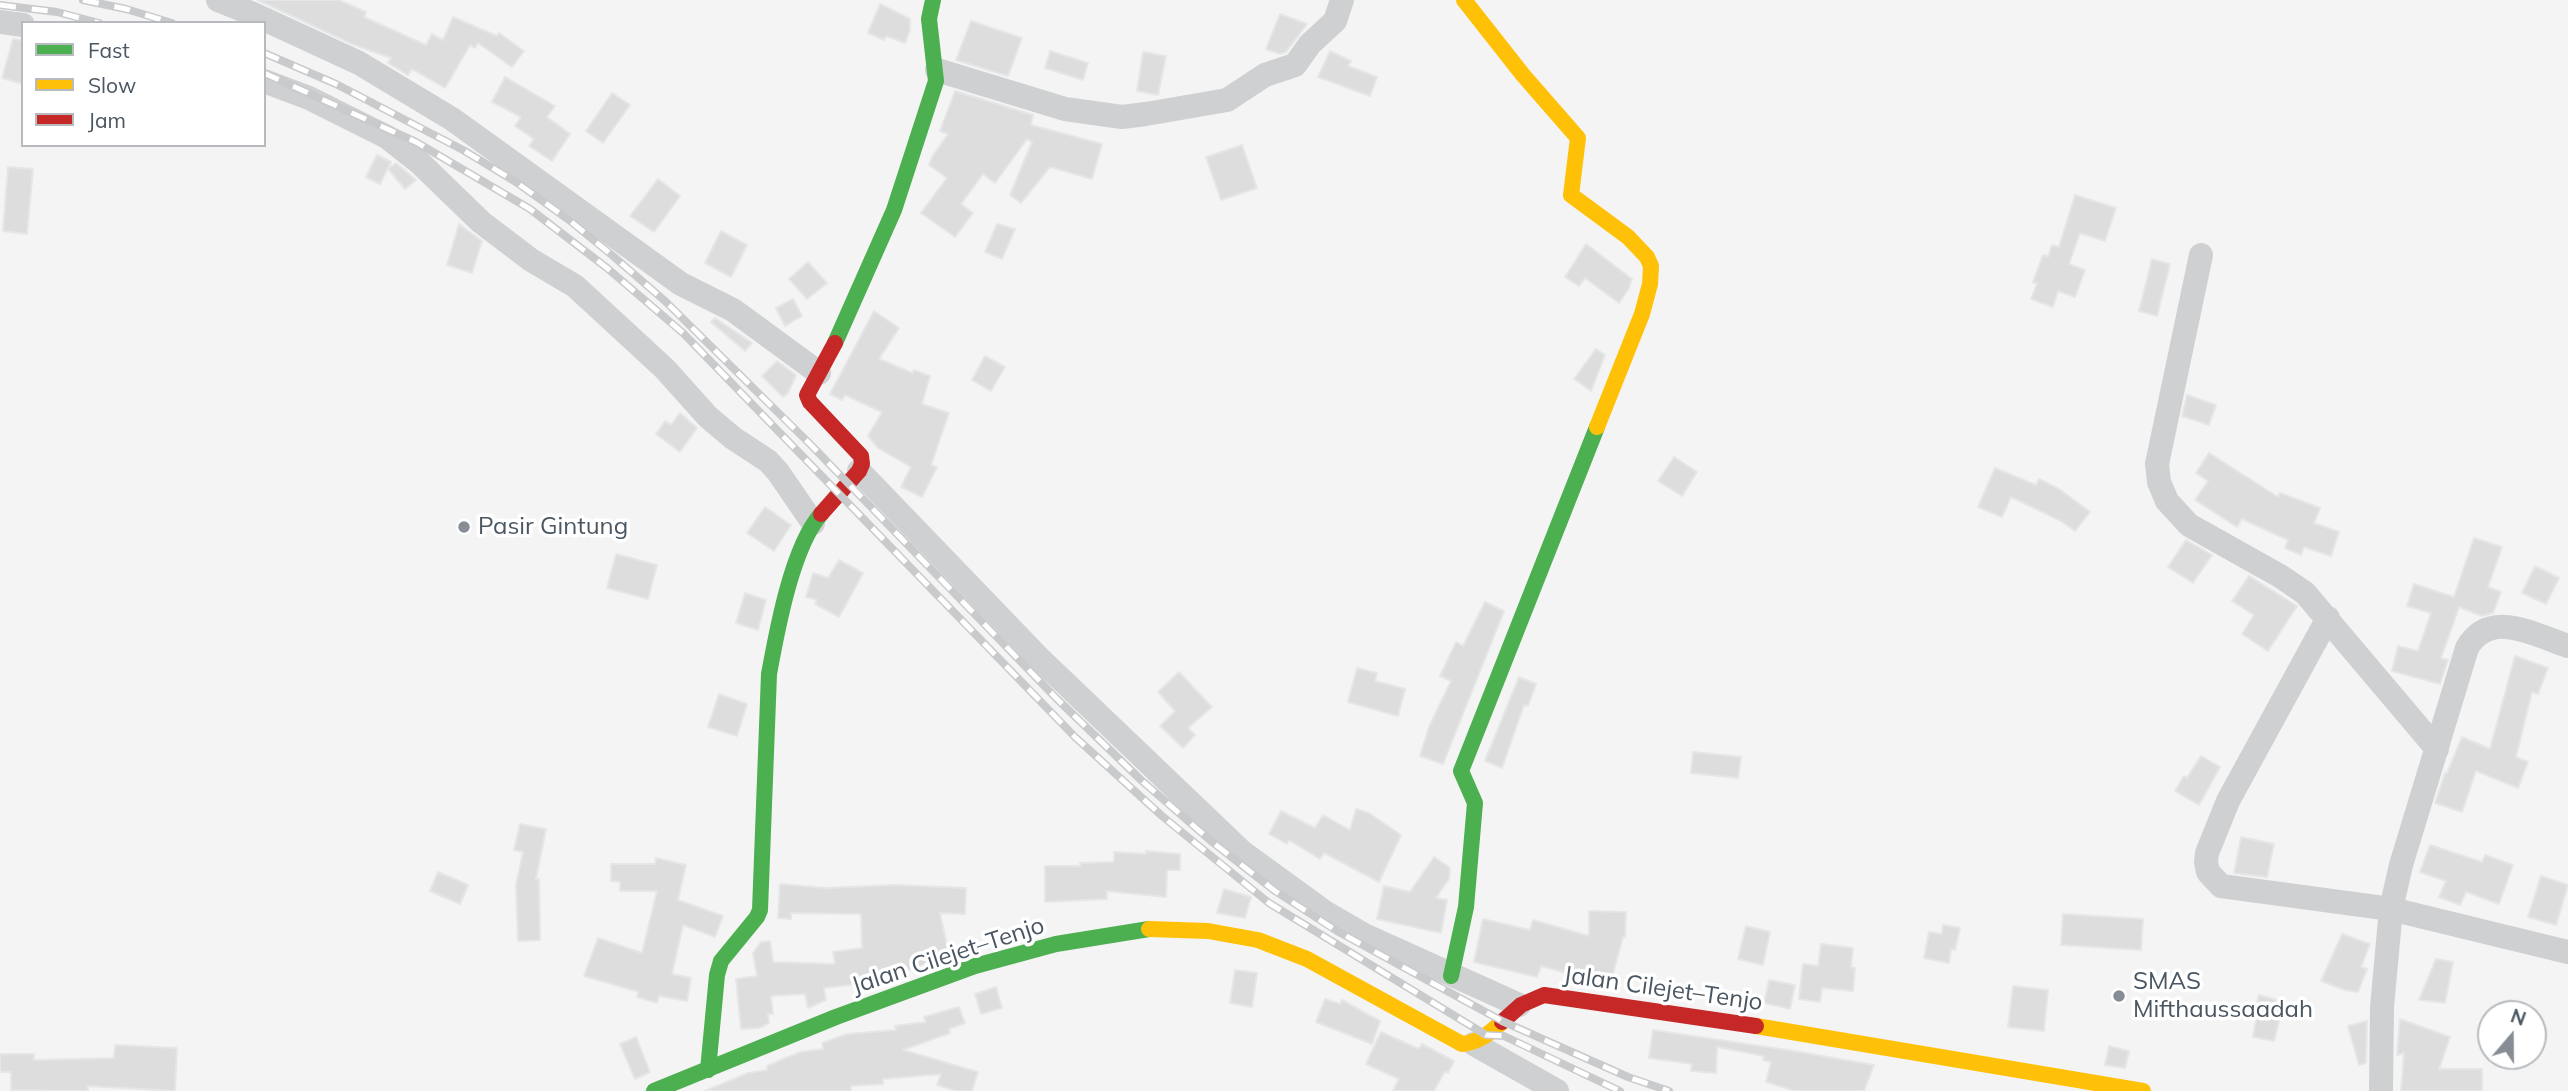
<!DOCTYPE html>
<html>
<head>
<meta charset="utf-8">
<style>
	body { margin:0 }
	#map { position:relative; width:2568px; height:1091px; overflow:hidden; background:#f4f4f4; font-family:Mulish,sans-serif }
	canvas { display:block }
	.legend { position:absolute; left:21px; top:21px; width:245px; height:126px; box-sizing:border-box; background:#fff; border:2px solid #b7bbc0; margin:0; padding:9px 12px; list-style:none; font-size:21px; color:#4a5661 }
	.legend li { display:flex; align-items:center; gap:14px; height:35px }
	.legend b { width:35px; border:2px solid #b7bbc0 }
	.north { position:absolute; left:2477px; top:1000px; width:70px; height:70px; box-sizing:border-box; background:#fff; border:2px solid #b7bbc0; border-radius:50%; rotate:20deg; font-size:19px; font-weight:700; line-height:28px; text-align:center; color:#4a5661 }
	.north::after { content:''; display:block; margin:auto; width:24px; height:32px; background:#868d94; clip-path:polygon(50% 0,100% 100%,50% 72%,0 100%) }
</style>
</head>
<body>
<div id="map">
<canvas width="2568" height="1091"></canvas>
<ul class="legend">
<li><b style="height:9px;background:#4caf50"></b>Fast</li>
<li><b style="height:9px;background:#ffc107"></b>Slow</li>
<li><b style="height:9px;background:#c62828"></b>Jam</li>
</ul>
<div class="north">N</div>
</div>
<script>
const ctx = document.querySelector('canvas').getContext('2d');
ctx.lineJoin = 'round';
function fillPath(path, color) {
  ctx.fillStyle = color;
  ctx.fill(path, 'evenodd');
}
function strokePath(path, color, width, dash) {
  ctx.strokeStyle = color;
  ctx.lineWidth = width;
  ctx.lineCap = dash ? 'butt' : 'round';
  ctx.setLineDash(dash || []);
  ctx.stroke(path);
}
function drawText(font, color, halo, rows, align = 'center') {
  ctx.font = font + ' Mulish,sans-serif';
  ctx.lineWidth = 7;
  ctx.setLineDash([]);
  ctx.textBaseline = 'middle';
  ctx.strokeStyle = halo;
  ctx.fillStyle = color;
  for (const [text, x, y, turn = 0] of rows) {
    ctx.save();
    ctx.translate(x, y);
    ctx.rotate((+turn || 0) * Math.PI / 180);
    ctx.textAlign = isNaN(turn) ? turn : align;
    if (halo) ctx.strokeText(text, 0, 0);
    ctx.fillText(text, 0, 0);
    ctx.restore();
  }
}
const building = new Path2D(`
	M258 0H339L366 12 364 17 426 45 432 34 443 40 453 17 497 36 499 33 524 51 512 67 478 43 475 48 470 45 445 88 412 69 408 75 388 63 391 58 352 44Z
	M880 4 910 19V30L905 43 886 36 884 40 868 33Z
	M1280 14 1307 24 1286 52 1280 54 1266 49Z
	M971 21 1022 38 1008 76 956 60Z
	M13 39 23 40V84L2 78Z
	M1050 51 1088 63 1083 80 1045 68Z
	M1330 51 1351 61 1348 66 1377 77 1370 96 1318 77Z
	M1143 52 1166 56 1158 95 1137 91Z
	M505 77 555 106 547 117 570 134 552 161 529 146 534 139 515 126 521 117 492 102Z
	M955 91 1033 115 1031 125 1102 144 1092 179 1050 167 1021 203 1010 195 1032 142 1027 139 995 183 983 174 961 204 973 213 955 237 921 213 947 178 929 165 932 157 948 134 940 131Z
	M612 93 630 105 603 143 586 131Z
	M1242 145 1257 188 1221 200 1206 157Z
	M377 155 391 162 380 184 366 177Z
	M396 163 416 180 405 189 388 169Z
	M8 167 33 169 27 234 3 231Z
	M658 179 680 196 654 232 630 216Z
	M2075 195 2116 208 2105 241 2080 233 2069 264 2085 270 2075 297 2058 291 2053 307 2031 299 2037 284 2033 282 2043 255 2048 257 2052 245 2059 247Z
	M459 224 482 241 472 273 447 265Z
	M997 224 1015 229 1002 259 985 252Z
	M721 231 747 245 731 277 705 263Z
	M1586 244 1632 279 1629 288 1619 303 1585 278 1579 286 1565 277Z
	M2152 259 2170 264 2157 316 2139 311Z
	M808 262 827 283 807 299 789 279Z
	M793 299 802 316 785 326 776 308Z
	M874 311 899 328 879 359 913 373 914 370 930 376 922 404 949 413 931 465 937 467 922 497 901 487 911 467 878 448 868 436 882 412 845 395 842 400 830 394Z
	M715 318 752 343 745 351 711 322Z
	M1596 349 1605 355 1591 391 1574 379Z
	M985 356 1005 367 991 391 972 380Z
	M777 361 796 375 788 393 783 397 762 376Z
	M2187 395 2216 405 2209 425 2182 416Z
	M680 413 697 428 680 452 656 434 665 421 671 425Z
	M2209 453 2278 497 2280 493 2320 508 2314 523 2339 532 2331 556 2304 547 2301 555 2285 548 2288 540 2242 519 2237 527 2195 500 2208 481 2196 473Z
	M1674 457 1697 472 1682 496 1658 481Z
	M1995 468 2036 485 2039 479 2059 489 2090 512 2075 531 2061 521 2011 497 2002 517 1978 507Z
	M765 507 791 525 774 551 747 533Z
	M2474 538 2502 547 2488 587 2501 592 2493 613 2482 616 2459 607 2441 658 2448 660 2440 684 2392 671 2398 646 2418 651 2431 613 2407 606 2414 584 2454 597Z
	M2186 540 2212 555 2193 583 2168 567Z
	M616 554 657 565 648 599 607 588Z
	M839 560 863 573 839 617 815 604 817 600 806 597 813 573 828 578Z
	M2535 566 2559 578 2546 604 2522 593Z
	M2249 576 2297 606 2268 651 2242 634 2254 615 2232 601Z
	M745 593 766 600 758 630 736 623Z
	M1485 602 1504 611 1443 764 1420 756 1429 727 1451 681 1440 676 1456 642 1463 646Z
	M2515 656 2548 668 2538 694 2532 692 2516 757 2528 762 2518 788 2476 771 2462 812 2435 803 2445 773H2447L2462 737 2490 749Z
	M1357 668 1377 673 1375 681 1405 689 1398 716 1348 702Z
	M1179 672 1212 707 1188 728 1195 735 1183 748 1160 726 1175 711 1158 692Z
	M1519 677 1536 684 1528 706 1524 705 1502 768 1485 761Z
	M719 694 747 704 737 736 708 727Z
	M1693 752 1741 757 1738 778 1691 773Z
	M2201 756 2220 767 2199 805 2175 791 2184 776 2187 778Z
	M1356 809 1369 813 1401 835 1379 882 1324 853 1320 859 1289 840 1287 844 1269 834 1281 811 1315 828 1323 815 1350 830Z
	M520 824 546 829 536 879H539L540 940 518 941 516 885 523 852 514 850Z
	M2241 837 2274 844 2267 877 2234 873Z
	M2430 845 2482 862 2485 855 2513 865 2499 904 2466 892 2460 905 2439 897 2446 881 2420 872Z
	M1146 851 1180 854V870H1167L1166 897 1107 891V899L1045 902V866H1080V863L1114 862V852L1146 854Z
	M1434 857 1450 868 1449 879 1436 898 1447 900 1441 933 1377 919 1384 886 1410 892Z
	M656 858 686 865 678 900 723 916 715 937 683 925 672 974 691 978 687 1001 659 996 657 1003 637 997 639 992 584 976 598 938 642 953 657 891H620V882L611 881V864H655Z
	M438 872 468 885 460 904 430 891Z
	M2541 876 2568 885 2556 925 2528 917Z
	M780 884 826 888 895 885 966 888 965 914 940 913 948 950 934 954 936 960 867 985 866 983 824 988 826 1000 808 1008 805 994 771 996 773 1014H768L769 1023 759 1028 741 1029 736 979 757 976 753 953 761 942 770 941 773 962 835 964 833 952 862 948 861 914 791 913V919L778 918Z
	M1224 889 1251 897 1245 918 1217 913Z
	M1589 911 1626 912 1625 937H1623L1610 985 1580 979 1581 977 1541 966 1537 977 1474 962 1483 919 1530 930 1533 920 1589 936Z
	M2063 914 2143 919 2141 950 2061 945Z
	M1943 925 1960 928 1955 950 1951 949 1949 963 1924 958 1929 932 1942 934Z
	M1746 926 1770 932 1763 965 1738 959Z
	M2342 934 2370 944 2361 967 2367 969 2358 992 2345 990 2321 981Z
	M1821 944 1853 948 1851 967 1855 968 1853 991 1822 988 1820 1002 1799 999 1803 964 1818 966Z
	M2436 959 2453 962 2445 1003 2419 1000Z
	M1235 970 1257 973 1252 1007 1230 1003Z
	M1769 980 1795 985 1790 1009 1764 1003Z
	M2013 986 2048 990 2044 1031 2008 1027Z
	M996 987 1002 1008 981 1014 975 994Z
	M2259 995 2284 1002 2274 1041 2253 1037 2257 1013 2255 1012Z
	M1325 999 1340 1004 1342 1000 1380 1021 1372 1044 1316 1022Z
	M959 1007 965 1023 949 1029 950 1033 903 1050 978 1072 972 1091H956L937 1085 941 1074 883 1079V1084L851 1086V1091H705L748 1073 767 1070V1066L800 1052 823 1049 822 1043 847 1034 896 1030 895 1026 926 1022 924 1017Z
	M2400 1019 2450 1037 2439 1069H2482V1091H2401L2404 1053 2397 1055Z
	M2367 1021 2366 1063 2359 1065 2348 1026Z
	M1653 1030 1794 1051 1874 1065 1864 1091H1795L1766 1082 1771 1062 1763 1060 1764 1056 1717 1047 1716 1073 1691 1071 1692 1064 1649 1058Z
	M1381 1032 1419 1049 1422 1044 1454 1061 1448 1073 1445 1071 1434 1091H1393L1399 1079 1366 1064Z
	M636 1037 650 1072 635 1079 620 1044Z
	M115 1045 177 1048 175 1091 88 1086V1091L11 1090V1072H0V1054H34V1060L114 1058Z
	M2109 1046 2129 1051 2125 1068 2105 1065Z`);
fillPath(building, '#ddddde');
strokePath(building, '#e5e6e7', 2);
strokePath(new Path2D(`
	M218 0 253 14 359 63 452 119 681 284 733 310 819 373
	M0 22 23 25
	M937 70 1065 109 1122 117 1146 114 1227 100 1265 75 1295 65 1310 44 1335 21 1342 0
	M264 81 309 98 387 137 420 163 481 222 531 260 575 286 665 369 708 417 733 438 768 461 778 472 813 523
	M2201 255 2157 464 2159 482 2167 501 2189 525 2280 576 2305 593 2437 749
	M859 471 1041 660 1242 852 1326 913 1364 935 1519 1005
	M2328 618 2228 801 2207 853 2206 862 2208 872 2221 886 2391 909 2568 952
	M1474 1044 1557 1091
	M2381 1091 2382 1007 2391 909 2401 865 2467 648C2490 608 2535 635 2568 646`), '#ced0d2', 24);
strokePath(new Path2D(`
	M835 343 894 210 936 81 929 19 933 0
	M1451 976 1466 907 1475 803 1461 771 1597 427
	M708 1070 717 975 721 961 757 917 760 910 769 674C777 630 792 547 821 514
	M654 1091 836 1017 975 966 1056 944 1149 929`), '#4caf50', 16);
strokePath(new Path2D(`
	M1464 0 1523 75 1578 138 1571 195 1628 237 1647 257 1651 266 1650 284 1642 314 1597 427
	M1149 929 1208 931 1258 940 1307 959 1462 1044C1479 1042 1489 1034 1502 1022
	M1756 1026 2143 1091`), '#ffc107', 16);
strokePath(new Path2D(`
	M821 514 859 471 862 464 861 456 810 402 807 395 835 343
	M1502 1022 1521 1005 1544 995 1756 1026`), '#c62828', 16);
const rail = new Path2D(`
	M83 0 126 9 172 23
	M0 5 57 12 99 23
	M264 53 336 84 463 150 516 182 569 220 613 256 665 301 810 444 1056 698 1141 780 1211 841 1275 891 1337 931 1502 1021 1628 1077 1669 1091
	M264 73 416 142 530 209 607 268 683 333 1075 737 1162 816 1269 903 1486 1035 1504 1036 1620 1091`);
strokePath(rail, '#c9cacc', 8);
strokePath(rail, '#fff', 5, [16]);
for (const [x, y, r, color] of [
	[464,527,7,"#868d94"],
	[2119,996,7,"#868d94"]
]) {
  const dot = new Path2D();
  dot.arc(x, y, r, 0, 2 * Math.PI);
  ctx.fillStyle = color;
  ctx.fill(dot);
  strokePath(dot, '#fff', 2.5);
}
drawText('24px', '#4a5661', '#fff', [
	["Pasir Gintung",478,527],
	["SMAS",2133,982],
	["Mifthaussaadah",2133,1010]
], 'left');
drawText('24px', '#4a5661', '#fff', [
	["Jalan Cilejet–Tenjo",948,956,-18],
	["Jalan Cilejet–Tenjo",1663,989,8]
]);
</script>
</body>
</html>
